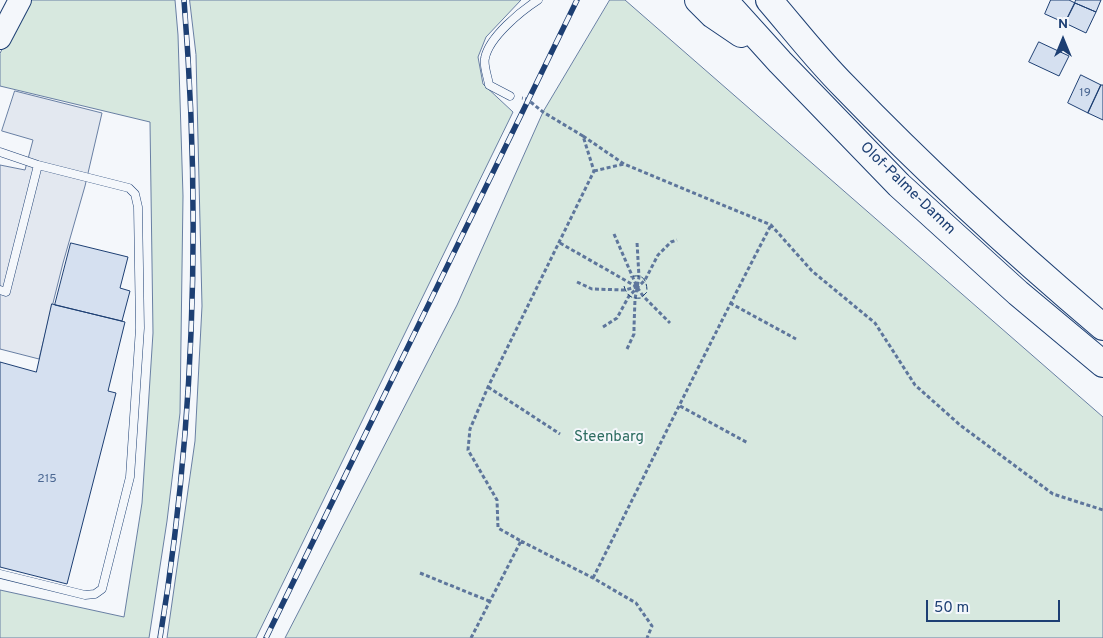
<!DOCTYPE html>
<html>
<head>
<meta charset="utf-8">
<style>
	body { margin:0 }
	#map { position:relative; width:1103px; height:638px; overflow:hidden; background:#f4f7fb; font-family:Overpass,sans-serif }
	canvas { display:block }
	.north { position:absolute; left:1038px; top:15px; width:50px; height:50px; -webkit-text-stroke:4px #f4f7fb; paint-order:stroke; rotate:0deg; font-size:14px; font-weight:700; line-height:20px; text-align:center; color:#1d3f73 }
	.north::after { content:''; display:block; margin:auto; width:18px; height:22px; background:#1d3f73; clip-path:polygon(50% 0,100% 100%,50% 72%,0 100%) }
	.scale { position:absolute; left:926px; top:600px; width:134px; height:22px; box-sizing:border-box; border:2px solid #1d3f73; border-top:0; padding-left:6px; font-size:15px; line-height:18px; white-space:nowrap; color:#1d3f73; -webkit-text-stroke:4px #f4f7fb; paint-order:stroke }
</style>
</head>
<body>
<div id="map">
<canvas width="1103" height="638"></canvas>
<div class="north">N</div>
<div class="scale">50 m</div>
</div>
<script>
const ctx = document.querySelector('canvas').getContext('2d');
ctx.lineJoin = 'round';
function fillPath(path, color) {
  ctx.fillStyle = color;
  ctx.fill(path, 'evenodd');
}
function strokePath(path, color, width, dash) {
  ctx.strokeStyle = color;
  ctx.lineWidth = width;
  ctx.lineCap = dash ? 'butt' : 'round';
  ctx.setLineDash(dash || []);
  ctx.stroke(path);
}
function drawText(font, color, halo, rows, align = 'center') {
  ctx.font = font + ' Overpass,sans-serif';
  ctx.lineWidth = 4;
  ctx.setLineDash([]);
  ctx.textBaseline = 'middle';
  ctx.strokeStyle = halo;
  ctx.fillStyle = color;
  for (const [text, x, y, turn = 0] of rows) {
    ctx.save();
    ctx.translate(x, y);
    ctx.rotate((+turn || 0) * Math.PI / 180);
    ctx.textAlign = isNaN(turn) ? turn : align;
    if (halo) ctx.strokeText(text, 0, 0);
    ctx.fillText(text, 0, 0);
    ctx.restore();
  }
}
const green = new Path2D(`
	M25 0H175L178 35 183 196 180 413 167 521 149 638H0V590L124 617 142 503 153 333 150 122 0 86V54Z
	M190 0H521L486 37 478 57 483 84 513 112 256 638H167L195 441 202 306 196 55Z
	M610 0H625L1103 417V638H285L457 305 543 112Z`);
fillPath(green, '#d7e8df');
strokePath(green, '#687fa3', 1);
const parking = new Path2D(`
	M15 91 102 113 85 186 63 263 39 359 0 349V165L25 170 33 140 2 131Z`);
fillPath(parking, '#e3e8f0');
strokePath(parking, '#687fa3', 1);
const building = new Path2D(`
	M1051 0H1069L1075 3 1065 23 1045 14Z
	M1076 0H1101L1096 12 1075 3Z
	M1075 3 1096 12 1086 33 1065 23Z
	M1039 42 1069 56 1059 76 1029 62Z
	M1081 75 1101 85 1088 113 1068 103Z
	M1101 85H1103V120L1088 113Z
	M71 243 128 257 120 288 130 291 122 321 55 305Z
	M52 304 125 322 108 391 116 393 67 584 0 567V362L36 372Z`);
fillPath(building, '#d5e0f0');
strokePath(building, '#1d3f73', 1);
const service = new Path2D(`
	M510 96 489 85C488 77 483 65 485 58 489 37 521 11 538 0
	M0 152 38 165 129 188 135 194 138 207 140 328 130 477 102 589 95 594 85 595 0 574
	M0 290 6 292 38 165`);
const secondary = new Path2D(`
	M0 38 20 0`);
const trunk = new Path2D(`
	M698 0 713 15 741 34
	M724 0 780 62 899 185 1018 293 1103 364
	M769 0C794 29 817 59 844 86 926 171 1013 251 1103 327`);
strokePath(service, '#1d3f73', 9);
strokePath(secondary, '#1d3f73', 24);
strokePath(trunk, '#1d3f73', 28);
strokePath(new Path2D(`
	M583 136 624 164 771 225 812 271 875 323 915 385 960 425 1053 494 1103 510
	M594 171 624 164
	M614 234 637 287 643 296 670 323
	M560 243 637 287
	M577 282 592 289 625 290 636 287
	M730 303 796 339
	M603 327 617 318 629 296 645 280 658 255 671 242 677 240
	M627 349 634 334V327L635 299 639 277 637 242
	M488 387 560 434
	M680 406 748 443
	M521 541 593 578 636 603 652 626 647 638
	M420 573 489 601
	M593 578C652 461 710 342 771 225
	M471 638 521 541 498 528 497 500 468 450 470 429 488 387 594 171 583 136 543 112 527 99 522 98`), '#5e769c', 3, [4, 2.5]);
strokePath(service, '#f4f7fb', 8);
strokePath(secondary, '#f4f7fb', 22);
strokePath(trunk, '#f4f7fb', 26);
const rail = new Path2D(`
	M160 638C195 427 201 213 184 0
	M266 638 577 0`);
strokePath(rail, '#1d3f73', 5.5);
strokePath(rail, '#f4f7fb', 4, [11]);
strokePath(new Path2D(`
	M624 286C627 296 631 299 641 298L647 292C647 280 643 273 630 277`), '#1d3f73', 1, [6, 2.5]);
drawText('12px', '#4b6792', null, [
	["19",1085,94],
	["215",47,480]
]);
drawText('15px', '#1d3f73', '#f4f7fb', [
	["Olof-Palme-Damm",907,189,44]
]);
drawText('15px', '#2c6c60', '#f4f7fb', [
	["Steenbarg",609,438]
]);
</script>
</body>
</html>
